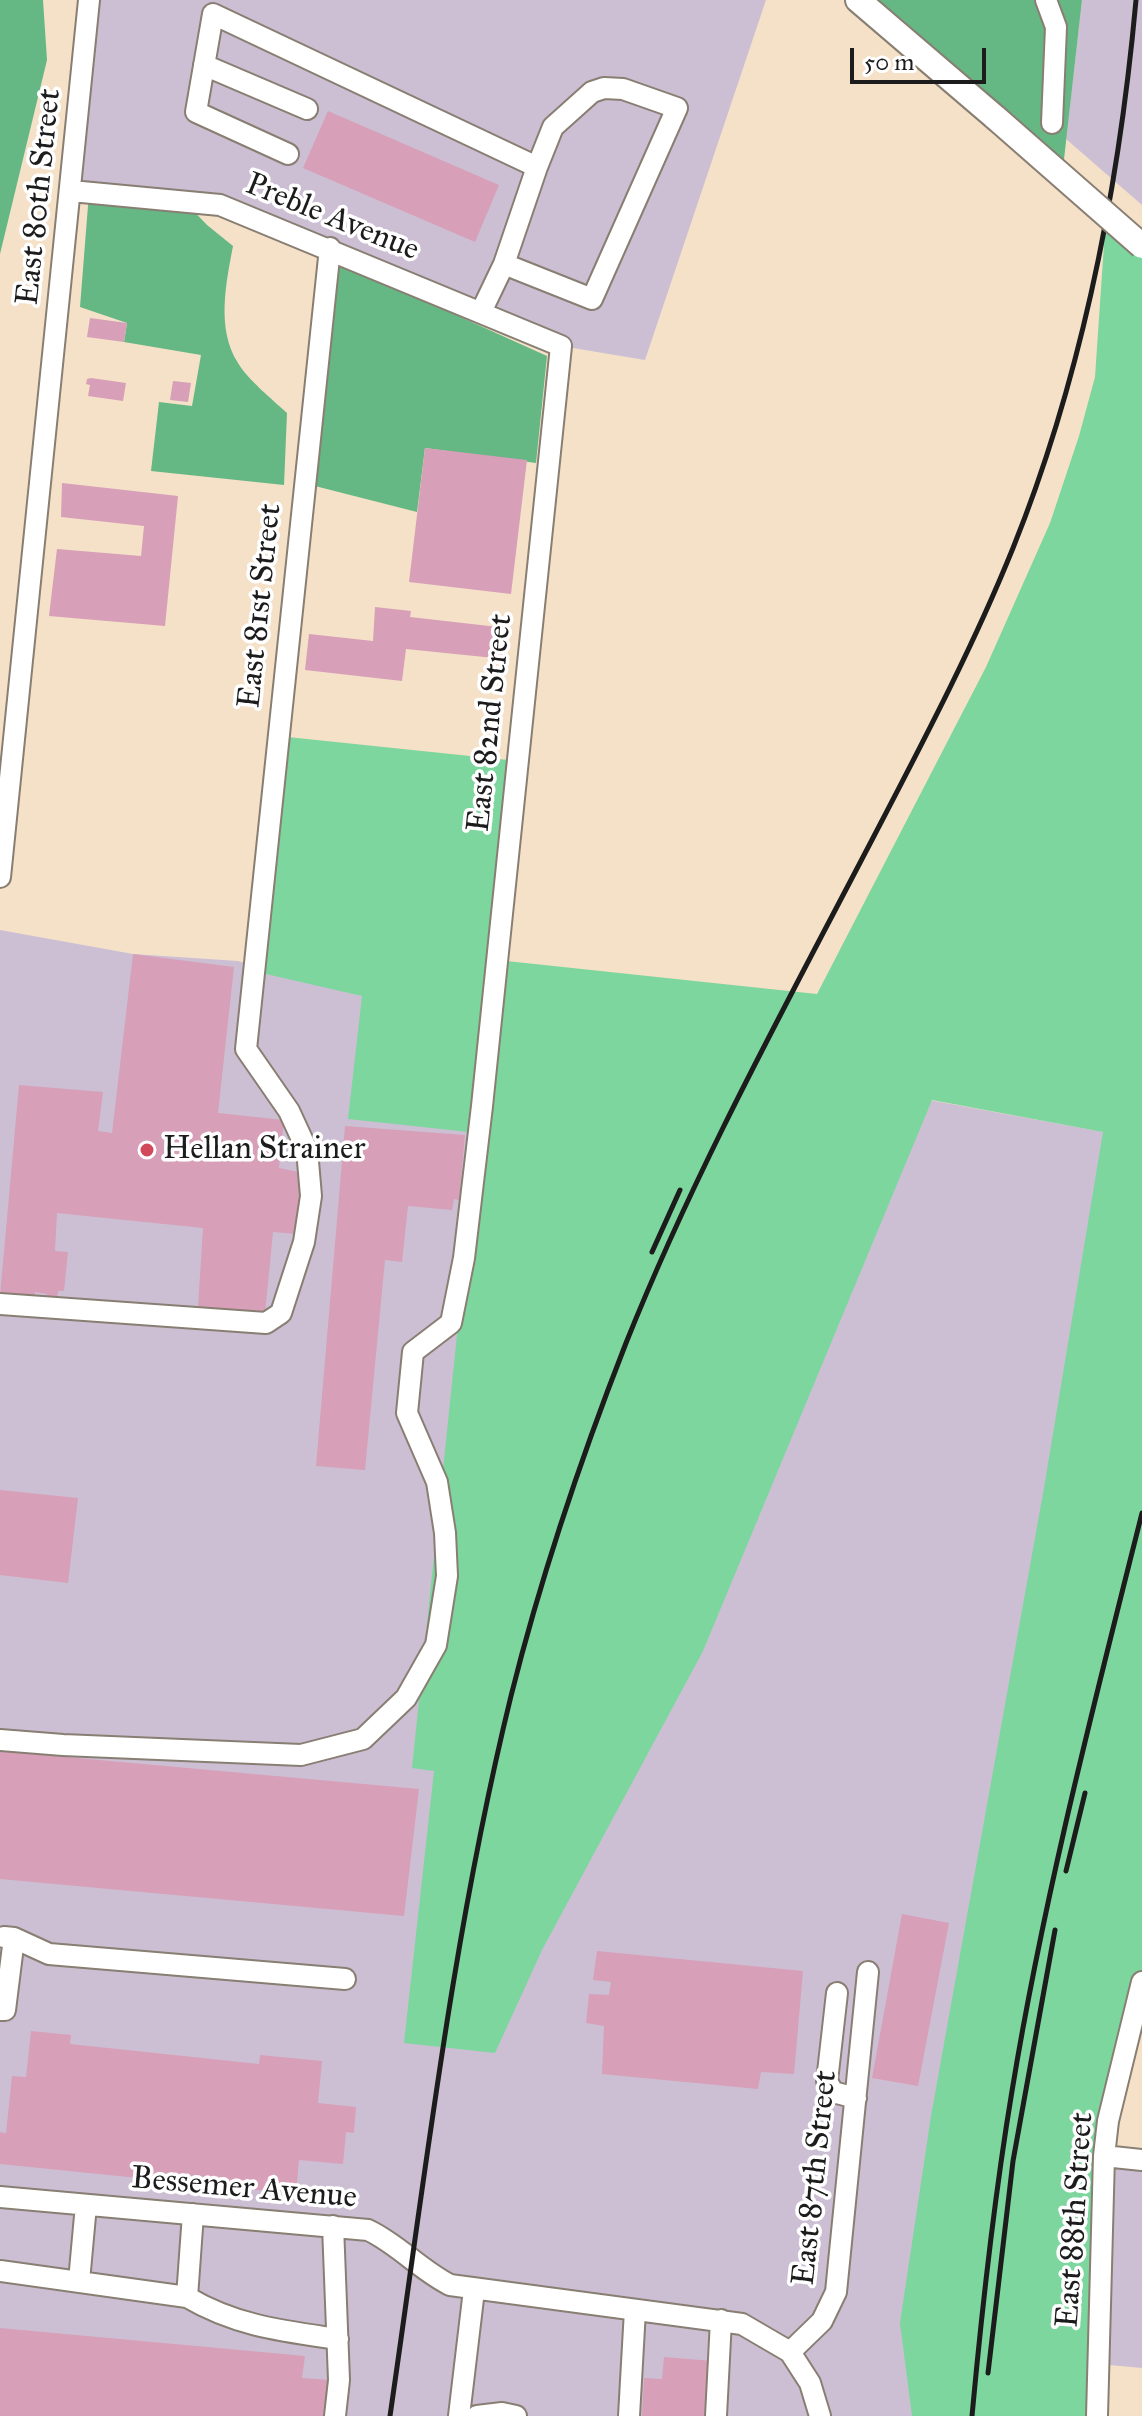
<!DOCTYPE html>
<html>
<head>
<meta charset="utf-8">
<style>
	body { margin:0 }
	#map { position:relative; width:1142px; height:2416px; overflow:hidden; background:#f5e1c8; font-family:"IM FELL Great Primer",serif }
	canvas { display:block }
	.scale { position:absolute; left:850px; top:48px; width:136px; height:36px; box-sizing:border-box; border:4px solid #1c1c1c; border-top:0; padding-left:10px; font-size:24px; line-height:28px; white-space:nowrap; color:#1c1c1c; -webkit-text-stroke:6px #fff; paint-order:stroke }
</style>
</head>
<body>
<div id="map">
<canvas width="1142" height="2416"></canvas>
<div class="scale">50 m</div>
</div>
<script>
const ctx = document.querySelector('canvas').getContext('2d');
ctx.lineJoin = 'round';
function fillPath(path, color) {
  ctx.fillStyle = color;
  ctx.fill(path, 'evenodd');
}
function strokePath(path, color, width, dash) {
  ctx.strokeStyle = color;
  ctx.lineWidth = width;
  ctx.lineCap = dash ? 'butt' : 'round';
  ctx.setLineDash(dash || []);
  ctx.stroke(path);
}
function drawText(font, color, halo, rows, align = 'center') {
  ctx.font = font + ' "IM FELL Great Primer",serif';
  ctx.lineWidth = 7;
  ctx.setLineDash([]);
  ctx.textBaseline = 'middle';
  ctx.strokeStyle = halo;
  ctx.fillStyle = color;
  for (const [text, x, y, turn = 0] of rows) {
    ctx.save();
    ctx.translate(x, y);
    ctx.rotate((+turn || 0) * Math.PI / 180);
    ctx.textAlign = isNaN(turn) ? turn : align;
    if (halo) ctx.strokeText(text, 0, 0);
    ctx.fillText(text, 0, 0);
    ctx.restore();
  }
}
fillPath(new Path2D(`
	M89 0H766L645 360 561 346 220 205 71 191Z
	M1082 0H1142V205L1066 139Z
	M0 930 133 954 238 961 362 996 1142 1139 920 2416H0Z
	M1104 2156 1142 2160V2368L1098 2364Z`), '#ccbfd4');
fillPath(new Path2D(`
	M1106 215 1142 246V1982L1108 2121 1097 2416H912L900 2323 931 2116 1044 1488 1103 1132 932 1100 703 1651 542 1950 495 2053 404 2043 434 1771 412 1768 478 1133 348 1119 362 996 253 971 278 736 518 761 497 960 817 994 986 667 1050 523 1079 436 1095 377Z`), '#7cd69d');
fillPath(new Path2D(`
	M0 0H43L47 60 0 254Z
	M858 0H1082L1062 177Z
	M89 193 185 202 207 225 233 246C226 283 216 329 238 363 248 380 272 399 287 413L284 485 151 471 159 402 192 406 201 355 124 342 127 323 80 307Z
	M332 259 547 356 536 463 425 448 417 512 315 486Z`), '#65b784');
fillPath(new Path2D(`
	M328 111 499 185 475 242 303 168Z
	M90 318 127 323 124 342 87 337Z
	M91 378 126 383 123 401 88 396 90 385 86 384 87 379Z
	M173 381 191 383 188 402 170 400Z
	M425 448 527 460 511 594 409 582Z
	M62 483 178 496 165 626 49 616 57 549 141 556 144 526 61 517Z
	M375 607 411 611 410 617 507 628 504 659 406 649 402 681 305 670 309 634 373 641Z
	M133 954 234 967 218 1113 284 1120 279 1168 303 1173 297 1234 273 1232 265 1314 198 1307 203 1228 57 1213 55 1251 68 1252 64 1291H58L57 1303 46 1302 47 1294 35 1292 34 1300 0 1296 19 1085 103 1092 98 1131 112 1133Z
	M345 1126 465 1135 459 1200 454 1199 452 1210 408 1206 402 1262 385 1260 365 1470 316 1466Z
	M0 1490 78 1498 68 1583 0 1575Z
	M0 1751 419 1789 404 1916 0 1879Z
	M902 1914 949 1923 918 2086 872 2078Z
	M597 1951 803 1971 794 2074 761 2072 758 2089 602 2074 604 2026 586 2023 589 1994 609 1995 611 1982 593 1980Z
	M31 2031 71 2035 70 2044 259 2064 260 2055 322 2061 318 2103 356 2107 354 2133 346 2132 343 2164 299 2160 296 2194 0 2164V2132L6 2133 12 2076 26 2077Z
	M0 2328 305 2356 302 2378 331 2380 328 2416H0Z
	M664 2357 713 2361 710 2416H642L644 2378 662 2379Z`), '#d79fb8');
const minor = new Path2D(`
	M1046 0 1056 27 1052 123
	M204 65 307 109
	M288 154 196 112 213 14 537 167 504 264 481 312
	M504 264 592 299 677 108 623 89 604 88 592 92 553 127 537 167
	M0 877 89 0
	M0 1304 266 1323 281 1313 304 1242 311 1196 307 1150 289 1111 246 1049 330 248
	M0 1740 63 1745 301 1755 363 1739 406 1698 436 1645 447 1576 445 1533 437 1482 407 1413 413 1352 451 1323 464 1258 482 1106 561 346 220 205 71 191
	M14 1938 49 1954 345 1979
	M837 1993 827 2081 833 2092 856 2098
	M0 2010H5L14 1938 4 1937
	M1104 2156 1142 2160
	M0 2197 368 2230C398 2244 420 2270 450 2285L742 2324 790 2352 810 2383 820 2416
	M333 2226 339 2380 335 2416
	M0 2271 187 2297C236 2326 283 2331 338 2339
	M79 2281 86 2205
	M187 2297 193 2214
	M790 2352 822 2321 836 2292 868 1972
	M459 2416 474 2290
	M477 2416 502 2413 516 2416
	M629 2416 635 2310
	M716 2416 721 2320
	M1097 2416 1104 2156 1108 2121 1142 1982`);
const major = new Path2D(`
	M858 0 996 118`);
strokePath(minor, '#887e72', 24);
strokePath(major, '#887e72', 28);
strokePath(minor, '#fff', 20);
strokePath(major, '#fff', 24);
strokePath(new Path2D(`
	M652 1252 680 1190
	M1066 1871 1085 1793
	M988 2373 1013 2161 1055 1930
	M390 2416C425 2176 453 1932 511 1696 541 1576 581 1458 626 1343 696 1168 787 1003 874 836 923 742 973 647 1013 548 1083 374 1119 187 1136 0
	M972 2416C982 2308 994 2199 1012 2091 1044 1896 1094 1704 1142 1513`), '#1c1c1c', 5);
const majorBridge = new Path2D(`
	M996 118 1142 246`);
strokePath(majorBridge, '#887e72', 28, []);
strokePath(majorBridge, '#fff', 24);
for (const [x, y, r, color] of [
	[147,1150,8,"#d1495b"]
]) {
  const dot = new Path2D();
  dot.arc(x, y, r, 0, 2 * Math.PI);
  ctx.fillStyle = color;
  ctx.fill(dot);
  strokePath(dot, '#fff', 3);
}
drawText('32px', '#1c1c1c', '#fff', [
	["East 80th Street",40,197,-84],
	["Preble Avenue",332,218,22],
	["East 81st Street",261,606,-84],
	["East 82nd Street",491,723,-84],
	["East 87th Street",816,2178,-84],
	["Bessemer Avenue",244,2189,5],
	["East 88th Street",1076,2220,-86]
]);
drawText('32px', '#1c1c1c', '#fff', [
	["Hellan Strainer",163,1150]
], 'left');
</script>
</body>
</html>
